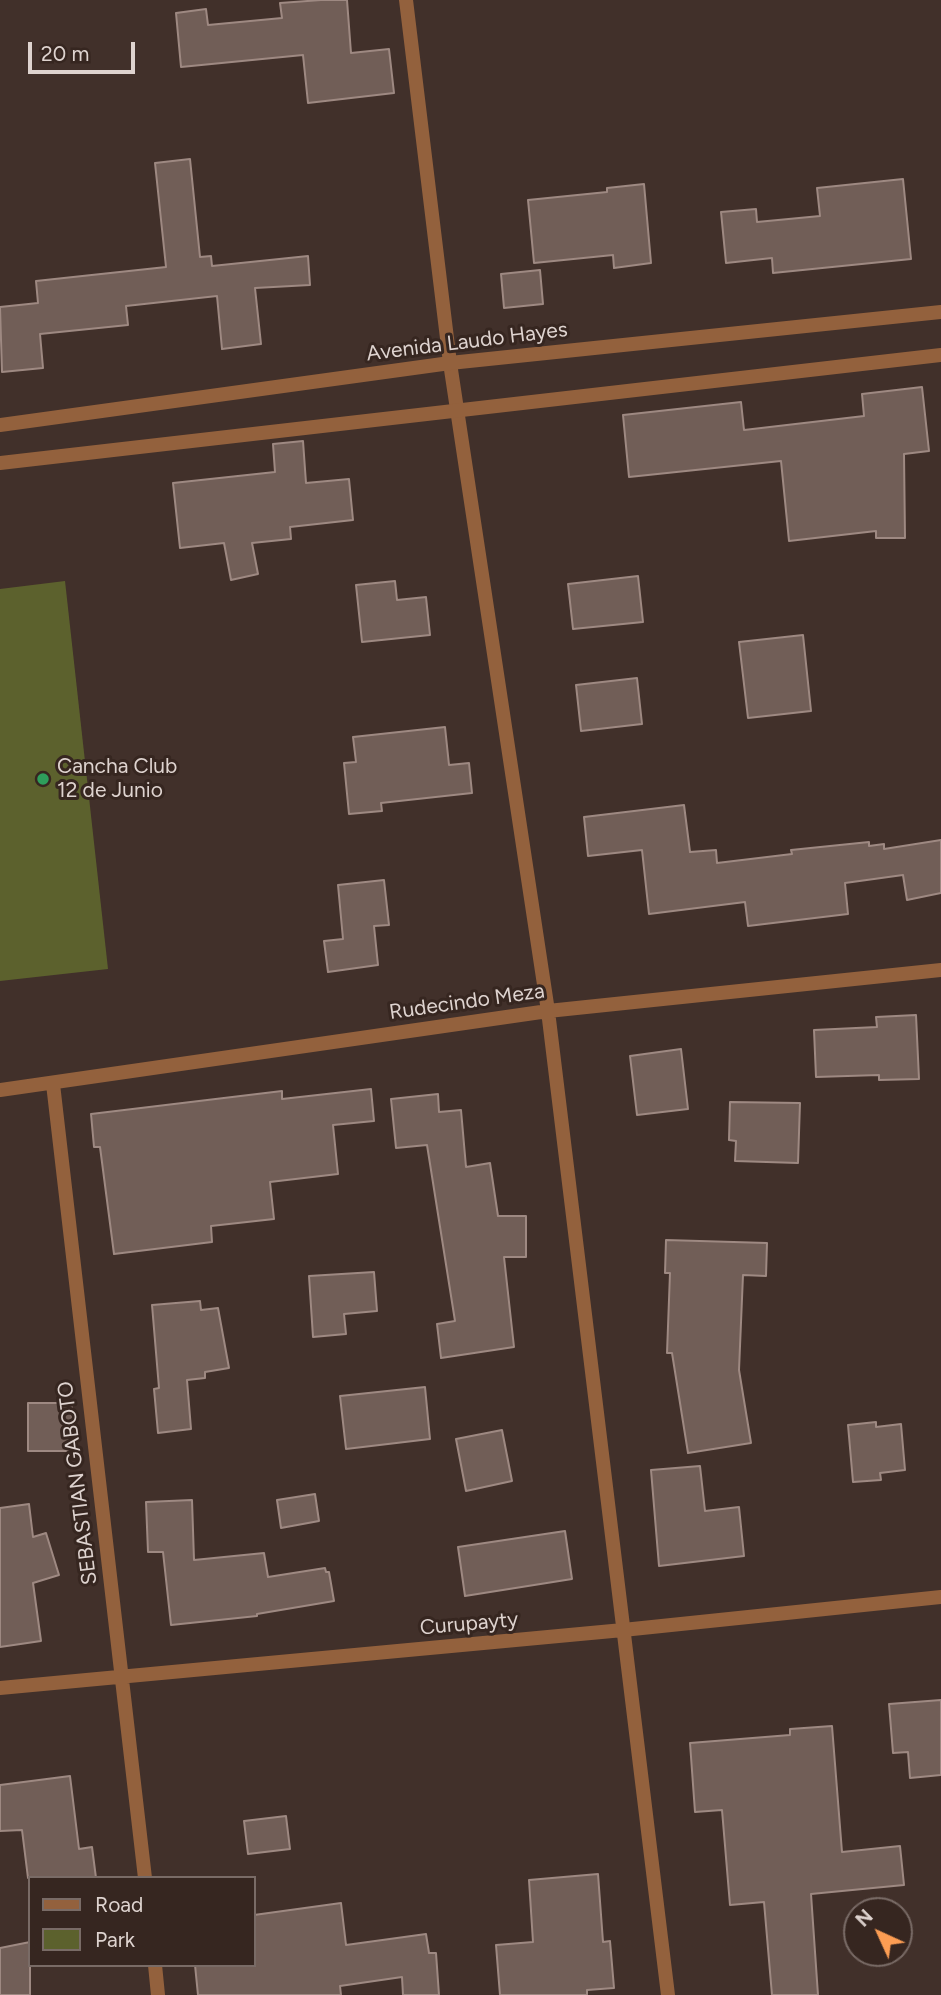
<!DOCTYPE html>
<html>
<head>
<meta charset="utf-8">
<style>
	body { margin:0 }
	#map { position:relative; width:941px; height:1995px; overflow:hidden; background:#41302a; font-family:Figtree,sans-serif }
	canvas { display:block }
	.legend { position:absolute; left:28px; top:1876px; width:228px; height:91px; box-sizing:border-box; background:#362620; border:2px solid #796b66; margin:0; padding:9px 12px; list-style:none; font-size:21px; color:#ded3cf }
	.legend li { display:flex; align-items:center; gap:14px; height:35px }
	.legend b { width:35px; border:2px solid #796b66 }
	.north { position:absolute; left:843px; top:1897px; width:70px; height:70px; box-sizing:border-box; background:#362620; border:2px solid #796b66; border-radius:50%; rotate:315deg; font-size:19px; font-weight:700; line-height:28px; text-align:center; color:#ded3cf }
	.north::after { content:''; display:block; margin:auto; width:24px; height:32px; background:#fc9d53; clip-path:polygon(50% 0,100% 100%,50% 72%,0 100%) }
	.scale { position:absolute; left:28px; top:42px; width:107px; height:32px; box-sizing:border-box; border:4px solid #ded3cf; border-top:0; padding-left:9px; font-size:21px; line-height:24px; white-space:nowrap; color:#ded3cf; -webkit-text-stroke:5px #362620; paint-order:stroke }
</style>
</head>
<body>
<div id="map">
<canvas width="941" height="1995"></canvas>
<ul class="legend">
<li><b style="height:9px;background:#93613d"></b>Road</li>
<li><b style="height:19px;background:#5c612d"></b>Park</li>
</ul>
<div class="north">N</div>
<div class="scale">20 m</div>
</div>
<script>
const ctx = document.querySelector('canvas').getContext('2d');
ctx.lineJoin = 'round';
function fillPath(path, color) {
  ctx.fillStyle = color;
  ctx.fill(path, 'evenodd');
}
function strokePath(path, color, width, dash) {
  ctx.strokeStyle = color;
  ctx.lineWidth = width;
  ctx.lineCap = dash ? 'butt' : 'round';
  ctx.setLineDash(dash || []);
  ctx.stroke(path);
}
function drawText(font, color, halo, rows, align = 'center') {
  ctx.font = font + ' Figtree,sans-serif';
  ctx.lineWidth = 6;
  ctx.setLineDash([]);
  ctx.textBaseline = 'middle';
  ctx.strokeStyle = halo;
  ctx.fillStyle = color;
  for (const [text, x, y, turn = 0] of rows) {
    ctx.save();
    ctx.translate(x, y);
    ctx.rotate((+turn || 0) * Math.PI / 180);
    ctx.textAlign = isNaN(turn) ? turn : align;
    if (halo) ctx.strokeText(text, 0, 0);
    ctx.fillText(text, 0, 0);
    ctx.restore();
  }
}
fillPath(new Path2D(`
	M65 581 108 969 0 981V589Z`), '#5c612d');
const building = new Path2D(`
	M321 0H347L351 53 389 49 394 93 308 103 303 55 181 67 176 13 206 9 208 25 282 18 280 3Z
	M190 159 200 257 211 256 212 266 308 256 310 285 255 288 261 344 222 349 217 296 126 306 128 325 40 334 43 368 2 372 0 307 38 303 36 281 166 267 155 163Z
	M903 179 911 259 773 273 772 258 726 263 721 212 756 209 757 222 820 216 817 188Z
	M644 184 651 263 614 268 613 255 534 263 528 200 607 192V188Z
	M540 270 543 304 504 308 501 274Z
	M922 387 929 451 904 454 905 538H876V531L789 541 781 461 629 477 623 415 741 402 744 430 864 416 862 394Z
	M303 441 306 483 349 479 353 520 290 527 291 539 252 543 258 574 231 580 224 543 180 548 173 483 275 472 273 444Z
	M638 576 643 622 573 629 568 584Z
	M395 581 397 600 426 597 430 635 362 642 356 585Z
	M803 635 811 711 748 718 739 642Z
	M637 678 642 724 581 731 576 685Z
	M445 727 449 765 469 763 472 793 381 803 382 811 349 814 344 763 356 762 353 737Z
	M684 805 690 852 716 850 717 863 792 854 791 850 869 842V846L884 844V849L941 840V893L907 900 903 875 845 883 848 914 748 926 745 902 649 914 642 850 588 856 584 817Z
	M384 880 389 925 374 926 378 965 328 972 324 941 343 939 338 885Z
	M916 1015 919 1079 879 1080V1075L816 1077 814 1030 877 1027 876 1017Z
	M681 1049 688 1109 637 1115 630 1056Z
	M371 1089 374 1121 333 1125 338 1174 270 1182 274 1219 211 1226 212 1242 114 1254 100 1147H94L91 1114 282 1091V1099Z
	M438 1094 439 1112 461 1110 466 1167 490 1163 498 1216H526V1257H504L514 1347 441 1358 437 1324 455 1321 427 1145 396 1148 391 1099Z
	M730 1102 800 1103 798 1163 735 1161 736 1141 729 1140Z
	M666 1240 767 1243 766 1276 743 1275 739 1370 751 1443 688 1453 672 1353H667L670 1273H665Z
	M374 1272 377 1311 344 1314 346 1334 313 1337 309 1276Z
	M200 1301 201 1310 218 1308 229 1368 205 1372V1378L187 1380 191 1429 158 1433 154 1389 159 1388 152 1305Z
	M425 1387 430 1439 346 1449 340 1396Z
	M28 1403H72L71 1451H28Z
	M876 1422V1427L901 1424 905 1470 880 1473 881 1480 853 1482 848 1425Z
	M502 1430 512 1481 466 1491 456 1439Z
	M700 1466 705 1511 739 1507 744 1556 659 1566 651 1470Z
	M315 1494 319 1521 281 1528 277 1500Z
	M192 1500 194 1560 264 1553 268 1577 325 1568 326 1572H329L334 1601 257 1614V1616L171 1625 163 1552H148L146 1502Z
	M29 1504 33 1537 46 1533 59 1575 33 1583 41 1641 0 1647V1508Z
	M565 1531 572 1579 465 1596 458 1547Z
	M941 1700V1775L910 1778 908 1752 893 1753 889 1704Z
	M832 1726 842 1852 900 1846 904 1885 811 1894 818 1995H772L764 1902 730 1905 722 1810 695 1812 690 1743 790 1735V1729Z
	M70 1776 79 1849 92 1847 96 1878H28L22 1830 0 1831V1785Z
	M286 1816 290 1849 248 1854 244 1821Z
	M598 1874 603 1942 610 1941 614 1988 587 1990V1995H500L496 1945 533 1942 529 1880Z
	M341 1903 346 1945 426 1934 429 1953H436L439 1995H403L402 1977 340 1986 341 1995H198L195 1965H254V1915Z
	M30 1942V1995H0V1948Z`);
fillPath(building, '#715e57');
strokePath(building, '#9e8982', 2);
strokePath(new Path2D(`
	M406 0 450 363 548 1011 668 1995
	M53 1084 145 1878
	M0 1090 548 1011 941 970
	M0 1688 623 1630 941 1597
	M155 1965 158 1995`), '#93613d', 14);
strokePath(new Path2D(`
	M0 425 450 363 941 312
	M0 463 941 355`), '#93613d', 14);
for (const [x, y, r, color] of [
	[43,779,7,"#2e9e5b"]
]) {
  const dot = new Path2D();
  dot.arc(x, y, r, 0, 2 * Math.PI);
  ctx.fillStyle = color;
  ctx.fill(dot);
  strokePath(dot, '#362620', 2.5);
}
drawText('21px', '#ded3cf', '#362620', [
	["Avenida Laudo Hayes",467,342,-7],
	["Rudecindo Meza",467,1002,-8],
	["SEBASTIAN GABOTO",78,1483,-97],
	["Curupayty",469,1624,-5]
]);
drawText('21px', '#ded3cf', '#362620', [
	["Cancha Club",57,767],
	["12 de Junio",57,791]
], 'left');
</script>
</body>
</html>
